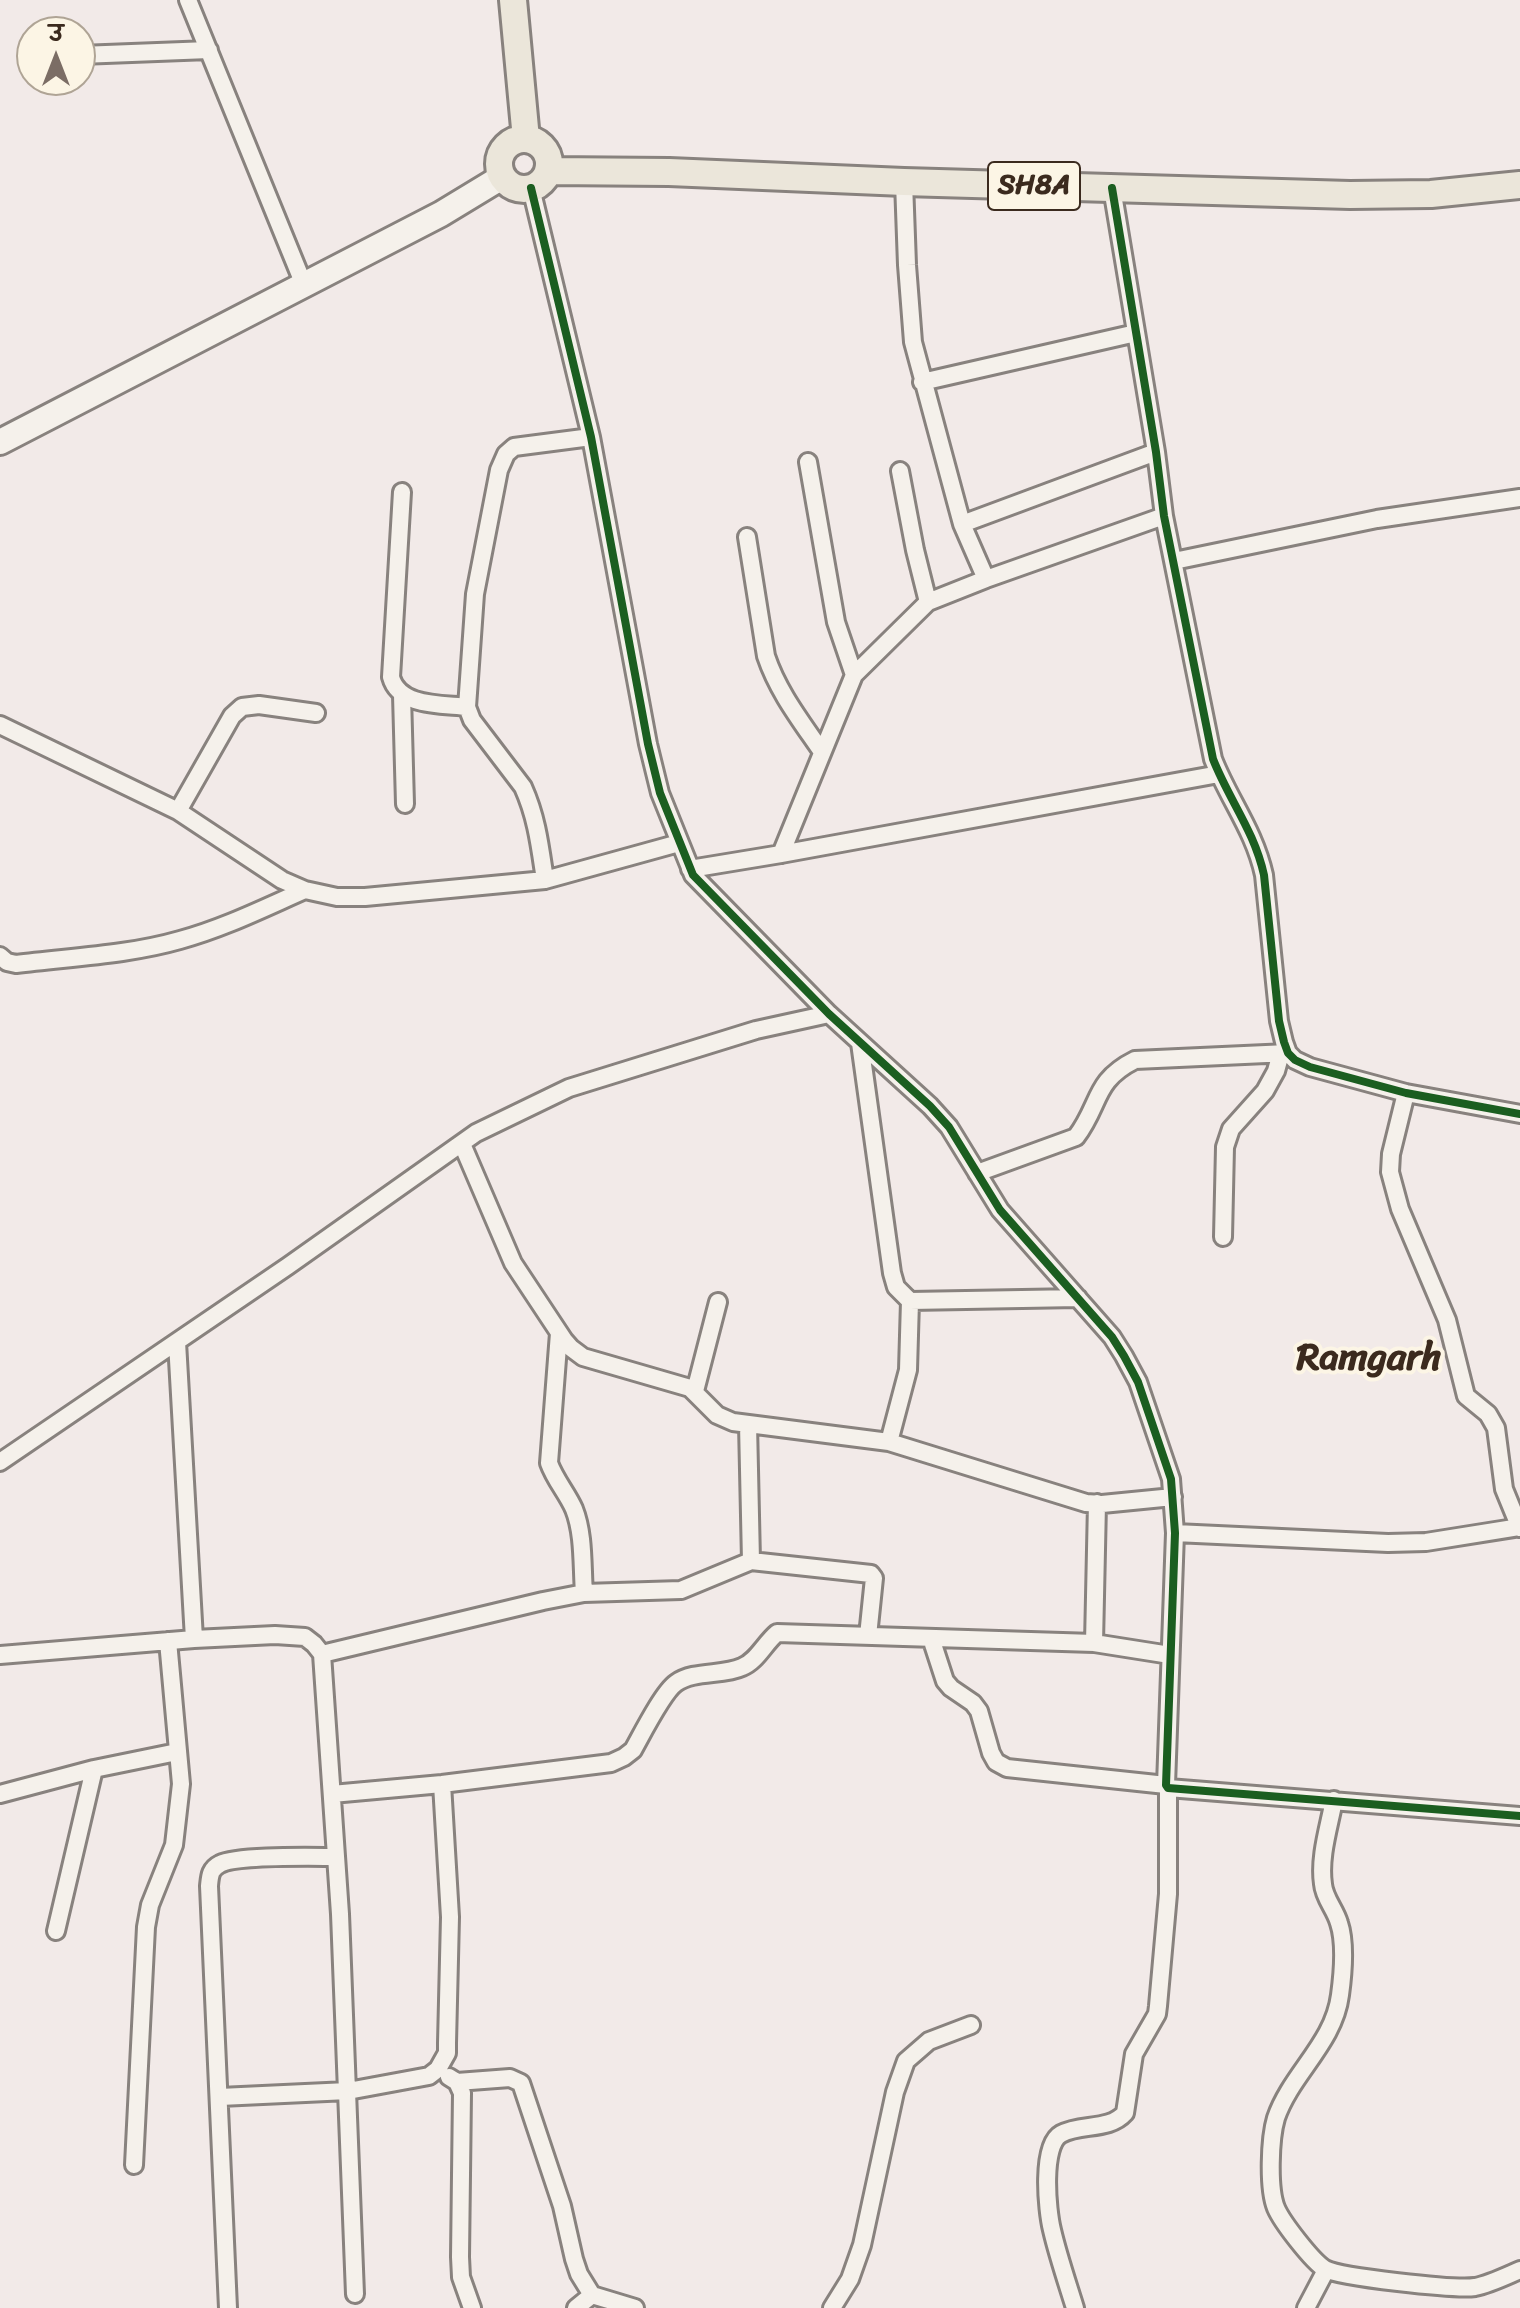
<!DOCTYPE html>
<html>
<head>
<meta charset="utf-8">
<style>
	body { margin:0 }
	#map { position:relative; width:1520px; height:2308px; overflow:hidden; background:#f2eae8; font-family:Sriracha,"Playpen Sans Deva",sans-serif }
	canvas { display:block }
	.north { position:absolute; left:16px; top:16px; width:80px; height:80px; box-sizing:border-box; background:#fcf5e5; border:2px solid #afa495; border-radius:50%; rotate:0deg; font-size:22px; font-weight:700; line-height:32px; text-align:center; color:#3b2a1e }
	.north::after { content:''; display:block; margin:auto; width:28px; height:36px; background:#7b6d65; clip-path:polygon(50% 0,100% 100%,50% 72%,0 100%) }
</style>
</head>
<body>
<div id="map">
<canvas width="1520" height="2308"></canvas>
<div class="north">उ</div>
</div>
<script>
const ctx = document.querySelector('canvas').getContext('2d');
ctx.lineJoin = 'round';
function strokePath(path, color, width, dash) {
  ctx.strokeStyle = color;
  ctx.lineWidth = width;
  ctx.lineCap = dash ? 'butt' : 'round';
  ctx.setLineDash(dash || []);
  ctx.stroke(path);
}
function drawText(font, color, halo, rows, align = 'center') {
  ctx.font = font + ' Sriracha,sans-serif';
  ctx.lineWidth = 8;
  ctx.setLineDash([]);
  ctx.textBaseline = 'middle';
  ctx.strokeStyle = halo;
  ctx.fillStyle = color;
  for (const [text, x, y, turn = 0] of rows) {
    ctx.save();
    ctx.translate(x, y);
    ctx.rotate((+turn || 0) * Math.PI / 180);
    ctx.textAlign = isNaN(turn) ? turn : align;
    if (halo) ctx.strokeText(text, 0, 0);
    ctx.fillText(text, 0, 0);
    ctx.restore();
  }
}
const minor = new Path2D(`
	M188 0 304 285
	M80 55 209 50
	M904 182 907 265 913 342 962 524 986 579
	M531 188 591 437 648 744 660 793 693 875 829 1014 930 1106 949 1127 1000 1210 1112 1337 1124 1356 1138 1382 1171 1479 1175 1533 1166 1785 1168 1788 1520 1816
	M1112 188 1156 452 1164 516 1213 759C1229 800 1254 830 1264 875L1279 1021 1284 1042 1288 1053 1295 1060 1310 1067 1406 1093 1520 1114
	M922 382 1136 333
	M808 462 836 622 854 675
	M900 471 915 550 928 602
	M402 492 391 677C399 707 442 704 467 707
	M962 524 1156 452
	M747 537 766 656C778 692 801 721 822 752
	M1174 561 1377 519 1520 498
	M402 695 405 804
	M0 725 178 811 282 880 305 890 337 897H365L545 880 679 843
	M178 811 232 716 242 707 259 705 316 713
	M781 854 854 675 928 602 986 579 1164 516
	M690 869 781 854 1219 774
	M545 880C540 847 537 818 523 787L472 720 467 707 475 594 499 470 506 454 514 447 591 437
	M0 956 7 962 16 964C71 957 128 955 180 940 224 928 264 908 305 890
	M860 1043 892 1273 896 1287 910 1301 1078 1298
	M1406 1093 1391 1154 1390 1172 1400 1209 1447 1320 1466 1396 1488 1414 1496 1428 1504 1489 1520 1528
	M462 1144 513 1263 564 1340 571 1348 583 1357 690 1388 717 1415 733 1422 889 1442 1086 1503 1102 1504 1173 1497
	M977 1173 1076 1137C1101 1104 1093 1081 1135 1060L1288 1053
	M1223 1237 1225 1147 1231 1129 1265 1091 1276 1071 1281 1053
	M559 1333 549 1463C555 1480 567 1493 574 1509 584 1534 582 1566 584 1593
	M177 1342 194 1639
	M695 1391 718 1302
	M748 1424 751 1561
	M889 1442 908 1370 910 1301
	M0 1462 288 1266 476 1133 569 1088 756 1030 829 1014
	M1175 1533 1388 1543 1426 1542 1520 1527
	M931 1638 945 1681 951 1688 973 1703 979 1711 991 1753 996 1762 1007 1768 1166 1785
	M1094 1643 1097 1503
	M322 1654 543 1601 584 1593 681 1590 751 1561 871 1574 874 1578 868 1636
	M0 1655 194 1639 275 1635 305 1637 314 1644 322 1654 340 1914 355 2294
	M0 1794 94 1769 177 1752
	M332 1794 442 1784 611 1763 624 1757 633 1750C642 1734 663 1692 676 1683 694 1670 723 1676 742 1667 757 1661 764 1644 777 1633L1094 1643 1170 1655
	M1334 1800C1329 1827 1319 1857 1323 1884 1324 1898 1335 1909 1339 1923 1346 1944 1343 1973 1340 1995 1334 2043 1291 2074 1276 2118 1270 2138 1268 2188 1276 2208 1282 2222 1312 2261 1325 2269 1340 2277 1455 2290 1475 2287 1490 2284 1506 2276 1520 2270
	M56 1931 94 1769
	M449 2077 457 2082 462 2093 460 2257 461 2277 472 2308
	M457 2082 510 2078 521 2083 562 2206 574 2259 579 2274 592 2295 635 2308
	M220 2097 348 2091 429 2076 438 2069 447 2053V2043L450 1917 442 1784
	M134 2165 146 1927 150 1905 174 1845 181 1784 168 1641
	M228 2308 209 1886C210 1876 210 1869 220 1864 237 1855 313 1857 336 1857
	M576 2308 592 2295
	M832 2308 850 2279 862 2245 895 2092 906 2061 929 2041 971 2025
	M1075 2308C1067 2282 1058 2256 1052 2230 1047 2210 1041 2145 1061 2134 1081 2123 1109 2131 1125 2113L1134 2054 1157 2014 1158 2006 1168 1894V1788
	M1306 2308 1326 2270`);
const secondary = new Path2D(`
	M0 442 441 214 502 177`);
const primary = new Path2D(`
	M513 0 526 139
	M499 164a25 25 0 1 1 50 0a25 25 0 1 1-50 0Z
	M548 171 669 172 904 182 1350 195 1431 194 1520 185`);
strokePath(minor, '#88827e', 22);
strokePath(secondary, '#88827e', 30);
strokePath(primary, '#88827e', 32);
strokePath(minor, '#f5f1eb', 16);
strokePath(secondary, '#f5f1eb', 24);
strokePath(primary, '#ebe6da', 26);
strokePath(new Path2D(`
	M531 188 591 437 648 744 660 793 693 875 829 1014 930 1106 949 1127 1000 1210 1112 1337 1124 1356 1138 1382 1171 1479 1175 1533 1166 1785 1168 1788 1520 1816
	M1112 188 1156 452 1164 516 1213 759C1229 800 1254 830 1264 875L1279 1021 1284 1042 1288 1053 1295 1060 1310 1067 1406 1093 1520 1114`), '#1b5e20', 8);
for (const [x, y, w] of [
	[1034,186,92]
]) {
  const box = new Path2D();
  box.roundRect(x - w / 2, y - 24, w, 48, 6);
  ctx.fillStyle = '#fcf5e5';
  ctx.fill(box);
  strokePath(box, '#3b2a1e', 2);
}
drawText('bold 28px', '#3b2a1e', null, [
	["SH8A",1034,186]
]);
drawText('bold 38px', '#3b2a1e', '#fcf5e5', [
	["Ramgarh",1369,1359]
]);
</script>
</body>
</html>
